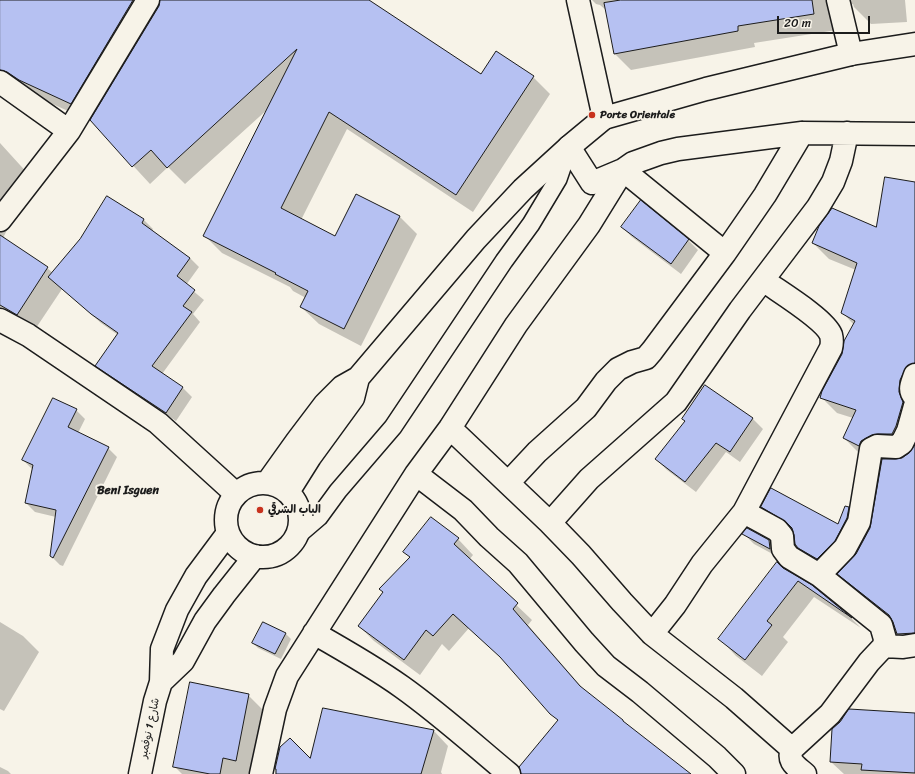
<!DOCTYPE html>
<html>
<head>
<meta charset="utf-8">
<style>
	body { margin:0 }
	#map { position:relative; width:915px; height:774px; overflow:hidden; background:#f7f3e8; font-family:Sriracha,sans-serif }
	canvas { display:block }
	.scale { position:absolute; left:777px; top:16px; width:93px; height:18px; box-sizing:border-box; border:2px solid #1c1c1c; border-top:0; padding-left:5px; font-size:12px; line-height:14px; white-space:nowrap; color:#1c1c1c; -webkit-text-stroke:3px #f7f3e8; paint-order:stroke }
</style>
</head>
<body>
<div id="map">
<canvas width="915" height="774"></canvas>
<div class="scale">20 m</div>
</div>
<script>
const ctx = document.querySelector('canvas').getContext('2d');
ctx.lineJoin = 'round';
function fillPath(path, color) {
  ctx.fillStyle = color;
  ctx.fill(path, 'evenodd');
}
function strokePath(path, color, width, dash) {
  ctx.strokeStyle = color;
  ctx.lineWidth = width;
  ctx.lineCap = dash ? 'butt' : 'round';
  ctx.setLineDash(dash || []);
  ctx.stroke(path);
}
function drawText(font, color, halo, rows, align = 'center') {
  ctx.font = font + ' Sriracha,"Playpen Sans Arabic",sans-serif';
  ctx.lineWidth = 4;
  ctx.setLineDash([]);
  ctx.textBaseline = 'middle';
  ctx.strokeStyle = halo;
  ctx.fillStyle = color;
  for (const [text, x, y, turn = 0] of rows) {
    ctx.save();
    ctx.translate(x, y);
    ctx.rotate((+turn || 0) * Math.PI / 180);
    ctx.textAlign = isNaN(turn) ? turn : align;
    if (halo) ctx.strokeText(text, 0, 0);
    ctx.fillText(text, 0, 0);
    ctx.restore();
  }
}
fillPath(new Path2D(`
	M0 0H367L482 75 533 77 550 94 473 212 347 129 301 220 336 237 357 196 400 217 417 234 361 346 319 324 301 307 306 298 293 291 290 287 222 253 205 236 269 108 185 184 168 167 150 184 91 120 160 6 154 11 88 120 37 97 0 83Z
	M592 0H905L907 22 871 24 854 7 853 4 847 7 837 30 754 43 755 47 631 70 614 53 607 11 600 5 596 4Z
	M0 143 40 187 7 230 4 236 5 240 47 268 53 273 81 240 107 197 144 220 153 229 152 231 190 258 199 267 186 285 204 300 193 314 200 322 162 374 183 388 192 397 176 421 106 375 97 365 118 335 101 323 62 289 34 331 0 310Z
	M915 183V429L860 454 844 438 853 418 837 413 821 397 843 354 854 325 842 312 856 270 829 259 813 243 877 229Z
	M622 227 688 240 698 250 681 274 632 237Z
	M705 386 753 419 763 429 740 462 726 452 696 492 667 470 656 459 686 421Z
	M76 410 85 419 78 433 108 448 117 457 63 566 60 565 51 556 56 517 35 512 26 503 32 469 23 460Z
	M915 447V649H913L898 634 894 621 854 589 839 574 857 555 871 528 895 460 903 458Z
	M762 507 838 525 848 508 858 517 827 568 808 557 798 547 793 529 771 516Z
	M431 518 458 539 473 555 469 560 532 620 528 625 586 692 688 774H522L558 721 507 663 469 628 449 651 442 644 420 675 374 641 359 626 410 558 405 552Z
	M744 534 768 541 779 551 780 558 754 544Z
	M783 569 811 586 852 619 861 628 814 597 783 637 788 642 762 676 736 656 720 639Z
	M0 622 23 636 39 652 4 711 0 709Z
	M263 624 286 634 291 639 281 659 258 648 253 643Z
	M248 695 263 710 251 774H182L174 766Z
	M915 714V774H844L831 762Z
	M433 730 448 746 441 772 442 774H275L280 748 310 760Z
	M0 767 8 771 11 774H0Z`), '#0003');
const building = new Path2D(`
	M0 0H133L71 104 19 80 7 72 0 70Z
	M160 0H369L481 74 496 51 534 76 456 195 329 112 281 208 335 236 356 194 400 216 344 329 300 307 308 291 275 274 276 273 203 236 297 49 167 168 151 150 132 167 90 120 159 6Z
	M621 0H812L814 14 738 26V31L614 54 604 3Z
	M885 177 915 182V363L907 366 900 380 899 392 903 402 896 426 892 434H878L872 435 861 441 859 446 843 438 856 410 820 398 822 391 842 354 844 341 855 321 841 313 857 263 812 243 819 226 832 208 876 227Z
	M107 196 144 219 142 223 190 258 177 276 195 290 183 306 192 312 152 366 183 387 166 413 95 366 118 333 91 314 48 277 80 239Z
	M641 200 689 239 671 264 621 227Z
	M0 235 48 267 17 315 0 305Z
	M705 385 753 418 730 452 716 443 685 482 655 459 685 421 682 419Z
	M53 398 77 409 68 427 109 447 53 558 50 556 56 510 25 503 33 465 22 460Z
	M915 445V633L897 634 893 622 889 615 837 574 856 554 870 528 882 459H895L902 458 909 453Z
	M771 488 838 524 845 506 849 507 847 518 835 541 817 559 798 548 795 544 794 535 792 528 786 522 761 507Z
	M431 517 459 538 454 544 518 603 513 609 580 686 623 720V721L691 774H521L519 767 558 720 550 714 500 657 453 614 433 636 426 630 404 660 358 626 383 592 379 589 410 557 403 552Z
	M747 528 769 540 770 549 742 534Z
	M777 562 783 568 812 585 852 618 798 581 767 621 772 625 745 660 718 639Z
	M263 622 286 633 275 654 252 643Z
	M190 682 249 694 236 761 223 758 220 774H210L173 767Z
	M323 708 434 730 421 774H276V769H275L280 747 290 738 310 758Z
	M849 709 915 713V773L861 770 862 764 830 762 832 729 840 722Z`);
fillPath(building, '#b6c1f2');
strokePath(building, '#1c1c1c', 1);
const lane = new Path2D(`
	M298 535 319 517 338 491 393 427 504 261 531 224 558 179 569 147`);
const street = new Path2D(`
	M578 0 604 118
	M838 0 851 54
	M0 82 69 131
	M569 147 592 183 623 170 725 253
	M0 220 69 131 148 0
	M0 320 28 335 158 423 236 494
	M915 375C912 384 908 390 915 397
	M450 428 550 523 581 555 622 602 652 634 734 698 792 749C787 762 796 766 805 774
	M416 474 463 510 489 537 518 563 584 642 606 666 640 692 717 757 734 774
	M508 483 537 452 586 408 606 381 618 369 632 362 646 358 652 351 725 253 765 195 802 133
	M744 512 777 530 782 536 783 549 789 557 819 575 881 625 885 639 884 646
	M550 523 589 479 676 402 740 310 818 207 833 182 841 161 847 133
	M819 575 845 548 859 522 871 449 877 446 896 447 902 443 908 431 915 406
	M314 633C344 650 374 667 402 687 440 714 474 745 509 774
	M652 634 675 605 702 564 744 512 831 348C832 344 832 339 831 335 825 319 778 291 763 280
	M792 749 830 714 869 662 884 646 903 647 915 645
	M261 774 275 709 287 676 416 474 450 428 516 325 589 225 623 170 633 163 661 153 678 149 802 133 915 134`);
const secondary = new Path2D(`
	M226 520a37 37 0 1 1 74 0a37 37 0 1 1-74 0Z
	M267 483 297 441 325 404 342 387 358 378 476 239 523 189 569 147 604 118 706 89 851 54 915 44
	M288 492 310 457 353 398 358 378
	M161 682 183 661 205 621 224 595 255 556
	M140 774 155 701 161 682 162 649 177 610 196 576 228 533`);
strokePath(lane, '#1c1c1c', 20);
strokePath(street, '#1c1c1c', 25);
strokePath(secondary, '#1c1c1c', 25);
strokePath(lane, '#f7f3e8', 17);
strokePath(street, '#f7f3e8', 22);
strokePath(secondary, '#f7f3e8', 22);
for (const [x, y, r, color] of [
	[592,115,4,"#c8321e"],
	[260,510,4,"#c8321e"]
]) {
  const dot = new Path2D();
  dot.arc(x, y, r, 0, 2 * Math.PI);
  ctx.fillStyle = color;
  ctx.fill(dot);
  strokePath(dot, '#f7f3e8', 1.5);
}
drawText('bold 11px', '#1c1c1c', '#f7f3e8', [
	["Porte Orientale",600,115],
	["الباب الشرقي",268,510]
], 'left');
drawText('11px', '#1c1c1c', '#f7f3e8', [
	["شارع 1 نوفمبر",150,728,-78]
]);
drawText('bold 12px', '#1c1c1c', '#f7f3e8', [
	["Beni Isguen",128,491]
]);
</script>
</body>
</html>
